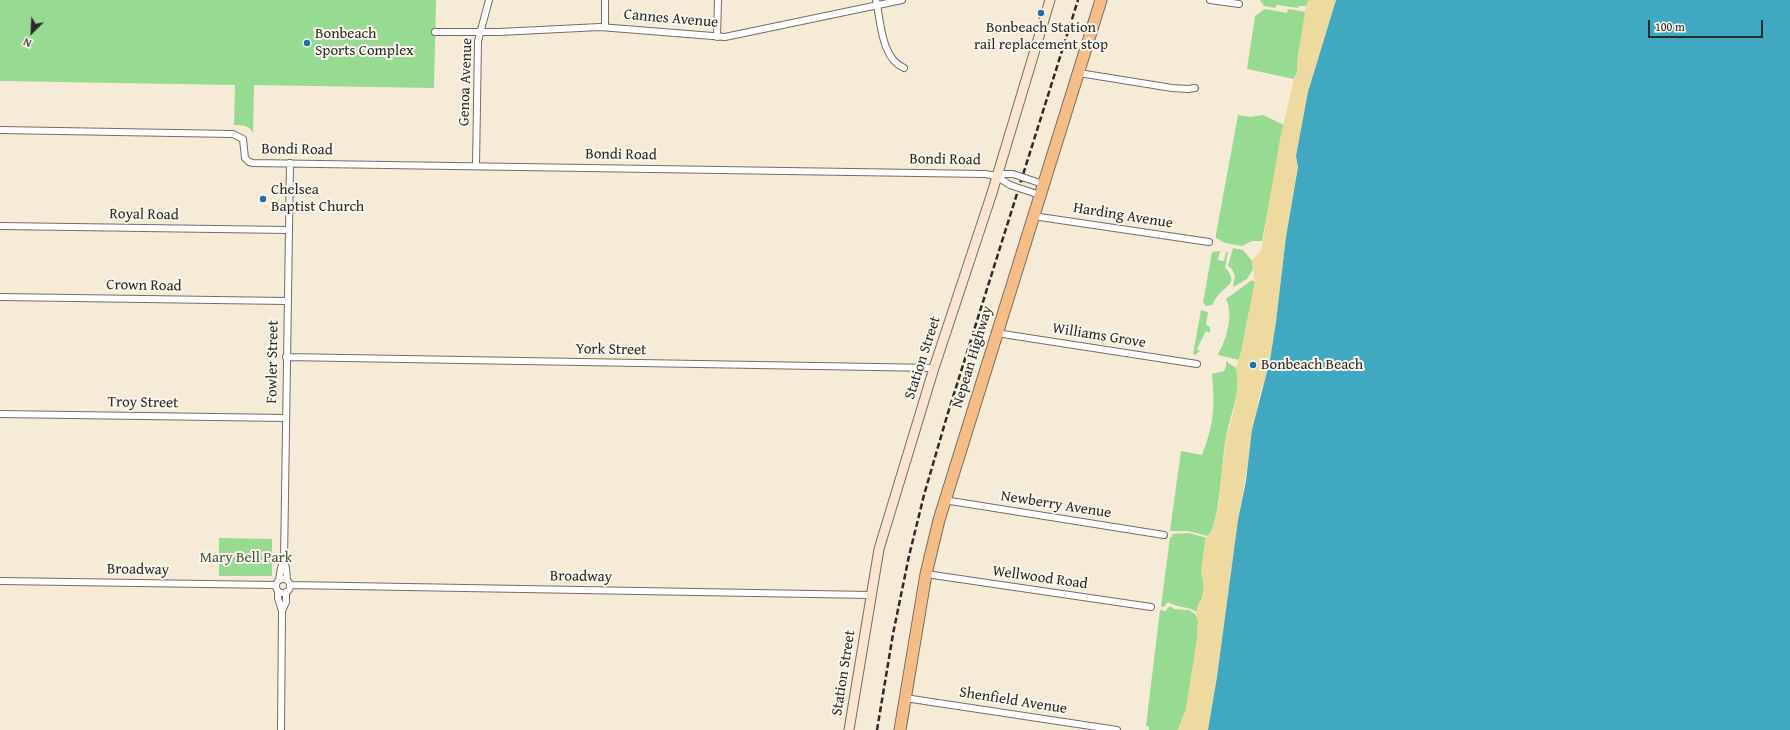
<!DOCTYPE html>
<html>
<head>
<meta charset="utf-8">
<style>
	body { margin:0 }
	#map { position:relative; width:1790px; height:730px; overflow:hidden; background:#f6ebd6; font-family:"Gentium Book Plus",serif }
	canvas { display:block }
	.north { position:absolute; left:12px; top:12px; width:40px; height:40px; -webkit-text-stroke:3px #fbf7ec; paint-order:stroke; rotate:204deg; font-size:11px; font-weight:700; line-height:16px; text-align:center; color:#2b2b2b }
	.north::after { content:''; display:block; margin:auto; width:14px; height:18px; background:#2b2b2b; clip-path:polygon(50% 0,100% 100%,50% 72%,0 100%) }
	.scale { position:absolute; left:1648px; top:20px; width:115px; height:18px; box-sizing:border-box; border:2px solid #2b2b2b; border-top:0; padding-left:5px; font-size:12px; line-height:14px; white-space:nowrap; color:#2b2b2b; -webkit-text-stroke:3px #fbf7ec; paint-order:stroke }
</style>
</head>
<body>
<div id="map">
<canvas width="1790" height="730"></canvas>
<div class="north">N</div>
<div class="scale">100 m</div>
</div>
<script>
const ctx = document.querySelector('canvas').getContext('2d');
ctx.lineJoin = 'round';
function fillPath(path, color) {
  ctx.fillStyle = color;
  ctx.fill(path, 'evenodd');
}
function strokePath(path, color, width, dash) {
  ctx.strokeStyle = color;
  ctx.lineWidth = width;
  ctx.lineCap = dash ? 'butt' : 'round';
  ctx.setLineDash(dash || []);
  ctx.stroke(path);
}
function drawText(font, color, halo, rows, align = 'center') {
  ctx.font = font + ' "Gentium Book Plus",serif';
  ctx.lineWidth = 4;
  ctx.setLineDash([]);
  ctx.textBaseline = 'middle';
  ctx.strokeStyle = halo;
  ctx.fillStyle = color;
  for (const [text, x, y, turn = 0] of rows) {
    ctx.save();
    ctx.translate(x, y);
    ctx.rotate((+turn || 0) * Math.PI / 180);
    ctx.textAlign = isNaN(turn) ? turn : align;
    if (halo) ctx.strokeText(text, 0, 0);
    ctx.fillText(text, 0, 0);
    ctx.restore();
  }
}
fillPath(new Path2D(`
	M0 0H436L434 88 254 85 253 133C249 125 243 125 234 125L235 85 0 81Z
	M1260 0H1309L1306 6H1299L1298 8 1276 5V8L1264 6Z
	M1265 9 1287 13 1288 9 1306 12 1298 55 1297 72 1294 79 1247 69 1255 16Z
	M1238 115 1251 117 1263 115 1284 125 1262 241H1252L1242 246 1225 243 1216 238V234Z
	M1233 248 1243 250 1252 261 1253 269 1247 279 1233 287 1235 276 1232 269 1228 266Z
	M1220 251 1218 260 1224 261 1226 252H1228L1225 267C1236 281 1232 282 1221 292 1217 296 1214 301 1212 305L1205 306V304L1203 303 1212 252Z
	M1252 280 1255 282 1241 352 1239 360 1218 355C1219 351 1223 346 1224 341 1229 329 1232 310 1226 299Z
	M1201 310 1208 312 1206 325 1210 327V333L1206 331 1197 349 1200 351 1195 355 1193 354Z
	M1226 361 1236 368C1242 392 1230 414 1226 437 1222 456 1220 526 1208 536L1188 531H1170L1181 451 1202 455C1214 424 1215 407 1212 374L1224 371 1226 367Z
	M1189 533 1207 538 1202 568 1204 587 1202 598 1198 605 1197 612C1187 606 1178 608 1168 602L1164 607 1161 606 1170 537H1172V534Z
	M219 538 272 539V576H219Z
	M1170 606 1174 609 1189 610 1196 615 1198 621 1197 640 1186 709 1178 730H1149V727L1146 726 1160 610 1165 611Z`), '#97db93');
fillPath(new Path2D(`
	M1309 0H1336L1308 92 1296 156 1298 166 1286 237 1276 322 1270 360 1259 398 1238 520 1217 677 1208 730H1178L1186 709 1197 640 1198 621 1196 615 1198 605 1202 598 1204 587 1201 571 1205 540 1213 528 1219 503 1226 438 1233 415 1238 386 1236 368 1241 352 1255 282 1252 261 1261 251 1280 139 1294 79 1297 72 1298 55 1306 6Z`), '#eeda9e');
fillPath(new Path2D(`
	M1336 0H1790V730H1208L1217 677 1238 520 1246 481 1252 430 1270 360 1276 322 1286 237 1298 167 1296 156 1308 92Z`), '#40a8c0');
const street = new Path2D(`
	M876 0C881 22 881 58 904 68
	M1210 0 1239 4
	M605 27V0
	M435 32H499L600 27 725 37 902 0
	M717 37 718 0
	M1079 73 1172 88 1188 89 1195 88
	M0 130 233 134 243 139 245 158 249 162 253 163 985 174 996 176 1005 174H1013
	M476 166 478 41 489 0
	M996 176 1010 185
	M1025 178 1043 184
	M1022 189 1040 195
	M1033 216 1209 242
	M0 226 288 230
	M0 297 287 301
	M996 333 1197 364
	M286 357 934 368
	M0 414 286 418
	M944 500 1164 535
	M926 574 1151 607
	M276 586a7 7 0 1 1 14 0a7 7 0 1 1-14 0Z
	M279 580 281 568 284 561
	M287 580 286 568 284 561 290 163
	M0 581 275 585
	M291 585 870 595
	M278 591V598L282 611 281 730
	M282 611 286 602V592
	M905 698 1117 730`);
const secondary = new Path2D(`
	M849 730 879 549 934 368 992 193 1050 0`);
const highway = new Path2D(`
	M900 730 926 574 939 520 1101 0`);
strokePath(street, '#726e67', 8);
strokePath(secondary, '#726e67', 11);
strokePath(highway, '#726e67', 13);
strokePath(street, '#fff', 6);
strokePath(secondary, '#fbe5cf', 9);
strokePath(highway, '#f6be86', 11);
strokePath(new Path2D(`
	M877 730 893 634 909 556 924 495 947 416 1078 0`), '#2b2b2b', 2.5, [6, 3]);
const streetBridge = new Path2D(`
	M1013 174 1025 178
	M1010 185 1022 189`);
strokePath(streetBridge, '#726e67', 8, []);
strokePath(streetBridge, '#fff', 6);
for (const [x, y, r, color] of [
	[1041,13,4,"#1f6fb2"],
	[307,43,4,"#1f6fb2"],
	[263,199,4,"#1f6fb2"],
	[1253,365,4,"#1f6fb2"]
]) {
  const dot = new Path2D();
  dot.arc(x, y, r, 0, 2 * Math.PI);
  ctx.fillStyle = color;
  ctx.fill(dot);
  strokePath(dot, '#fbf7ec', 1.5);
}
drawText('15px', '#2b2b2b', '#fbf7ec', [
	["Cannes Avenue",671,19,5],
	["Genoa Avenue",466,82,-88],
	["Bondi Road",297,150,1],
	["Bondi Road",621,155,1],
	["Bondi Road",945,160,1],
	["Royal Road",144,215,1],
	["Harding Avenue",1123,216,9],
	["Crown Road",144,286,1],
	["Williams Grove",1099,336,9],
	["York Street",611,350,1],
	["Nepean Highway",973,357,-73],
	["Station Street",923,358,-72],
	["Fowler Street",273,362,-89],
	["Troy Street",143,403,1],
	["Newberry Avenue",1056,505,9],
	["Broadway",138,570,1],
	["Broadway",581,577,1],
	["Wellwood Road",1040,578,8],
	["Station Street",844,673,-81],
	["Shenfield Avenue",1013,701,9]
]);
drawText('15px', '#2b2b2b', '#fbf7ec', [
	["Bonbeach Station",1041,28,"center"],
	["rail replacement stop",1041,45,"center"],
	["Bonbeach",315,34],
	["Sports Complex",315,51],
	["Chelsea",271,190],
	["Baptist Church",271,207],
	["Bonbeach Beach",1261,365]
], 'left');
drawText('15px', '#465745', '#fbf7ec', [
	["Mary Bell Park",246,558]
]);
</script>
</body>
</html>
